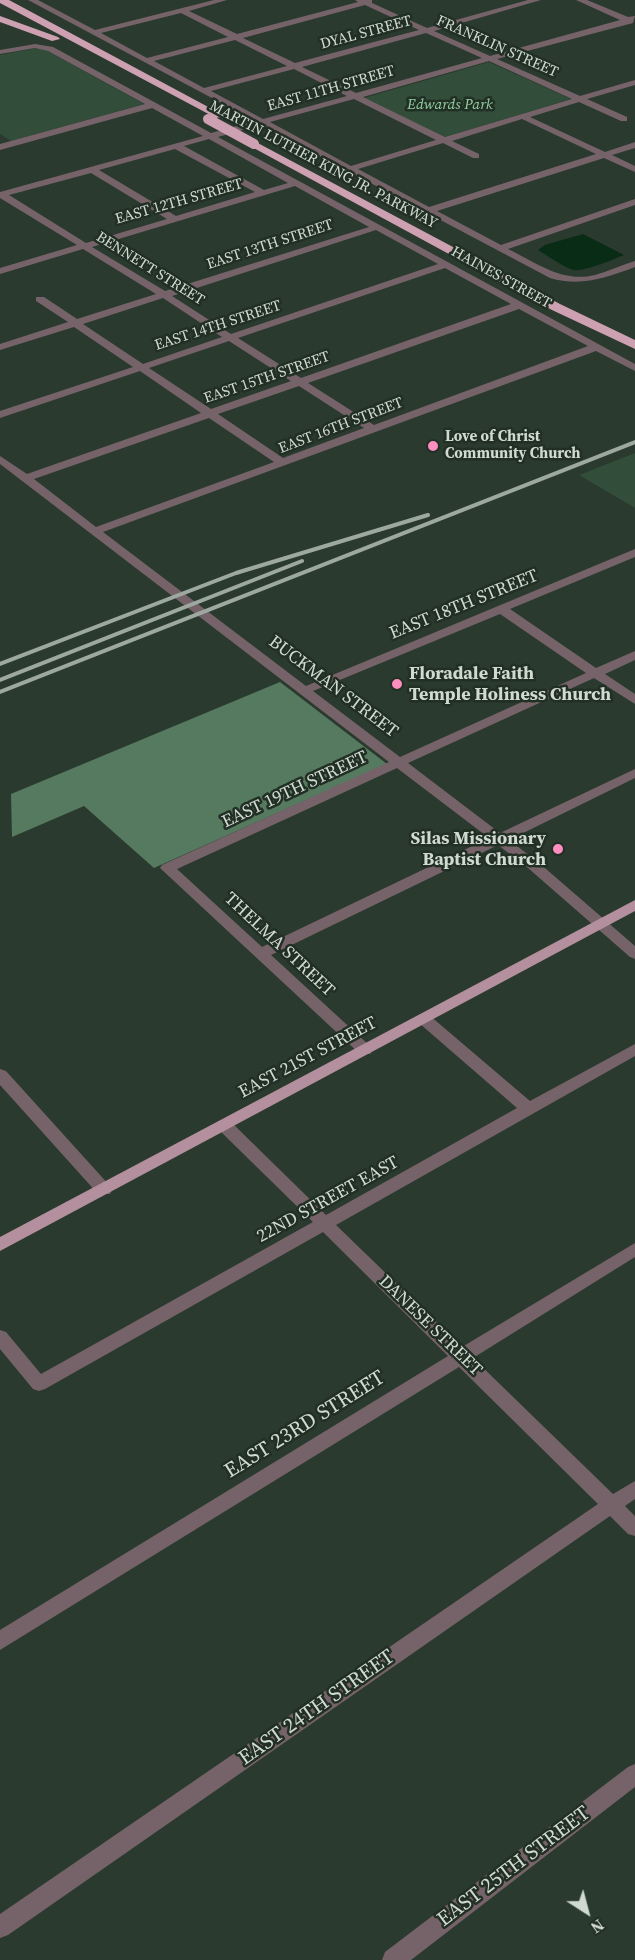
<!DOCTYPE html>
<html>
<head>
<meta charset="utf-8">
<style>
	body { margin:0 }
	#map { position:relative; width:635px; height:1960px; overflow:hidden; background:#2b3a2e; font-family:"Source Serif 4",serif }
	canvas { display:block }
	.north { position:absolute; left:557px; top:1882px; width:60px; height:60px; -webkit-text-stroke:4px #212f24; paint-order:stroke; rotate:144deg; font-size:16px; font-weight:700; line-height:24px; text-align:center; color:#d0d9d2 }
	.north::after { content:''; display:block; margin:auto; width:21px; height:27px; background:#d0d9d2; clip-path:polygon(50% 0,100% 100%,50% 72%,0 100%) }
</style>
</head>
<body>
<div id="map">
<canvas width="635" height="1960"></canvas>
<div class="north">N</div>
</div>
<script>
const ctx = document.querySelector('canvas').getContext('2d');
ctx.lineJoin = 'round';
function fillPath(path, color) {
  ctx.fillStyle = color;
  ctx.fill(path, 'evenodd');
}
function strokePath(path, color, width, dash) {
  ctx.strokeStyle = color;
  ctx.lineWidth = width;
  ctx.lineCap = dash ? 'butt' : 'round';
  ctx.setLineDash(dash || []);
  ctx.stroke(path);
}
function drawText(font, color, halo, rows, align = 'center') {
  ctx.font = font + ' "Source Serif 4",serif';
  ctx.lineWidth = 5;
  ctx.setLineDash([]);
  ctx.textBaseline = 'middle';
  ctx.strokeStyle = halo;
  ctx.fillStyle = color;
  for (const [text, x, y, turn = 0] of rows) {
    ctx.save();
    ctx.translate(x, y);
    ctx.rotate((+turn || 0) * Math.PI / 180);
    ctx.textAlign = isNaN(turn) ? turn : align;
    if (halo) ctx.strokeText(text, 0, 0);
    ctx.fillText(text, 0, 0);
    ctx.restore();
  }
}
fillPath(new Path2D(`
	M37 48 46 50 144 104 11 141 0 134V55Z
	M489 62 571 99 445 137 364 98Z
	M635 453V508L579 475Z`), '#324d39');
fillPath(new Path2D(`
	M280 682 387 764 154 868 84 806 12 837 11 794Z`), '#567a5f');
fillPath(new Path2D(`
	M583 234 624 255C614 259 584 272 574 270 567 269 546 255 538 250L545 245Z`), '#082c15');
fillPath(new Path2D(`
	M28 0H38L95 30 214 0H227L189 11 237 34 358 2 355 0H372V3L427 28 528 0H541L434 31 490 56 620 20 576 0H587L628 17 635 16 633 23 497 59 580 96 635 80V85L587 99 627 117V121H621L579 102 530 117 605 152 635 142V148L612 155 635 166V172L604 158 437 211 501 245 635 199V205L508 249C537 263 562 283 595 275 609 271 622 265 635 261V267C606 278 580 287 550 278L261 125 218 137 635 364V371L596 351 103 532 306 686 635 549V557L510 609 596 668 635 651V660L605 674 635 694V704L594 678 408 763 500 833 635 769V778L509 840 538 862 635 946V959L630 957 528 868 498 845 271 955 370 1046 373 1050 370 1054H360L160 868 162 865 389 762 0 464V456L27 474 201 413 140 371 0 418V411L133 367 74 327 0 350V344L68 322 36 301V297H44L77 319 156 294 83 249 0 274V268L77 245 0 198V192L203 136 152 108 0 150V144L145 104 48 51 35 48 0 54V50L35 44 53 47 211 133 255 121ZM365 5 419 30 295 63 243 38ZM181 13 228 37 147 58 101 33ZM426 33 482 58 356 93 302 67ZM235 40 287 66 204 88 154 61ZM489 61 572 99 445 137 363 97ZM294 69 347 96 263 119 211 91ZM354 99 436 140 351 166 270 122ZM522 119 596 154 429 207 358 169 443 143 473 158H479V154L452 141ZM209 139 288 183 264 190 184 146ZM175 149 255 192 176 216 99 170ZM91 173 167 219 86 243 9 195ZM295 186 369 227 165 291 92 247ZM376 230 438 264 231 334 172 296ZM445 268 511 304 301 378 238 338ZM163 298 222 337 143 364 83 324ZM519 309 588 346 374 425 308 383ZM229 341 291 381 211 409 149 368ZM299 386 364 428 283 458 218 414ZM209 418 274 462 96 527 34 479ZM500 614 586 673 400 757 313 691ZM397 768 489 838 262 947 177 869Z
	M424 1014 429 1015 530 1101 635 1044V1056L336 1225 462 1347 635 1243V1257L473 1358 613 1494 635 1481V1499L625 1506 635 1516V1536L628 1534 610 1516 8 1935 0 1938V1914L598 1504 459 1367 0 1650V1630L448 1356 323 1232 45 1389 39 1391 33 1389 0 1349V1330L6 1332 41 1374 313 1222 218 1129 216 1125 218 1121H230L326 1215 517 1108 419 1023 416 1019Z
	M0 1069 6 1071 110 1186 112 1190 110 1194H98L0 1085Z
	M635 1764V1787L411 1960H382L385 1952 628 1767Z`), '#76636a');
fillPath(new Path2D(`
	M635 900V911L0 1251V1237Z`), '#b48f9d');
fillPath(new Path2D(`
	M0 0H9L225 116 216 118 0 3Z
	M0 16 58 37 60 39 52 41 0 22Z
	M254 141 560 304 635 340V349L552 310 250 146 249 144Z`), '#cda0b2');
strokePath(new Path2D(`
	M0 664 236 573 428 515
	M0 680 302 561
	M0 692 635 442`), '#9da8a0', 4);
strokePath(new Path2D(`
	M208 119 254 144`), '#cda0b2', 10);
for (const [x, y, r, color] of [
	[433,446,6,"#fd8ebf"],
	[397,684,6,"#fd8ebf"],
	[558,849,6,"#fd8ebf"]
]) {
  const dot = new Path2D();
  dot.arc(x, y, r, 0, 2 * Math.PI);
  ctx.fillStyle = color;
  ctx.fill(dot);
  strokePath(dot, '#212f24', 2);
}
drawText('15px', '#d0d9d2', '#212f24', [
	["DYAL STREET",366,33,-15],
	["FRANKLIN STREET",497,47,24],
	["EAST 11TH STREET",331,89,-16],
	["MARTIN LUTHER KING JR. PARKWAY",323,165,28],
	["EAST 12TH STREET",179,202,-16],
	["EAST 13TH STREET",270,245,-18],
	["BENNETT STREET",150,269,32],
	["HAINES STREET",501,278,29],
	["EAST 14TH STREET",218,326,-18],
	["EAST 15TH STREET",267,378,-19],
	["EAST 16TH STREET",341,426,-21]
]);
drawText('italic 15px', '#93cfa2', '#212f24', [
	["Edwards Park",450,105]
]);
drawText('bold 15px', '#d0d9d2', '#212f24', [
	["Love of Christ",445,437],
	["Community Church",445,454]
], 'left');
drawText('18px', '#d0d9d2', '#212f24', [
	["EAST 18TH STREET",464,605,-22],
	["BUCKMAN STREET",333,687,37],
	["EAST 19TH STREET",295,790,-25],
	["THELMA STREET",279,945,43],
	["EAST 21ST STREET",308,1058,-28],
	["22ND STREET EAST",328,1200,-29],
	["DANESE STREET",430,1326,44]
]);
drawText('bold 18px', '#d0d9d2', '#212f24', [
	["Floradale Faith",409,674],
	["Temple Holiness Church",409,695],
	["Silas Missionary",546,839,"right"],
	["Baptist Church",546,860,"right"]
], 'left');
drawText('21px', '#d0d9d2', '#212f24', [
	["EAST 23RD STREET",305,1425,-32],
	["EAST 24TH STREET",317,1708,-35],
	["EAST 25TH STREET",514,1867,-37]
]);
</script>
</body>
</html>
